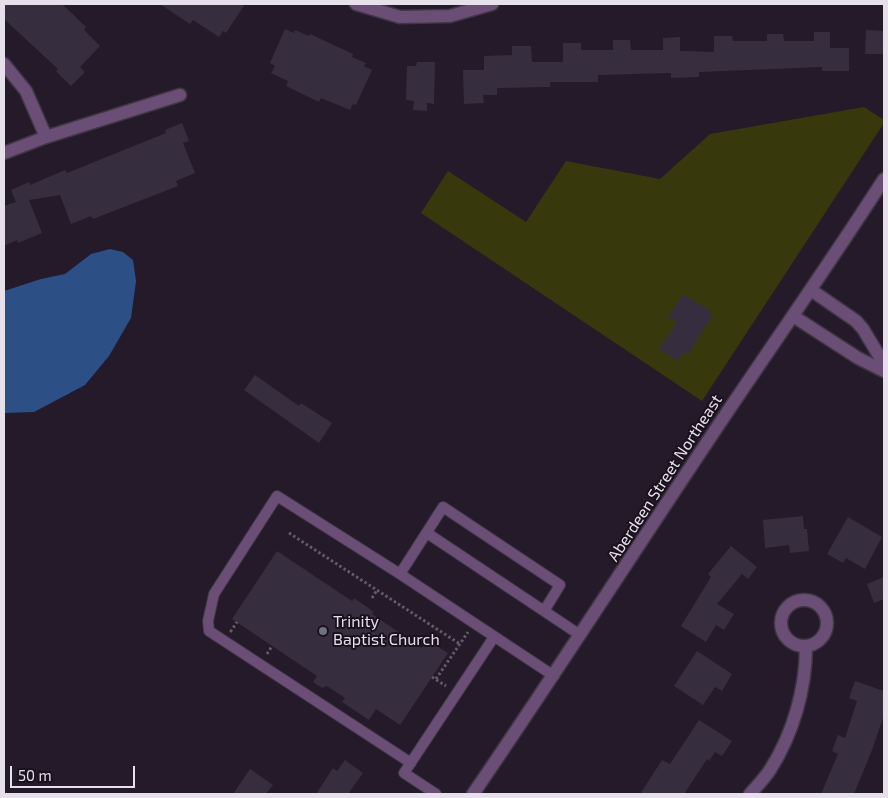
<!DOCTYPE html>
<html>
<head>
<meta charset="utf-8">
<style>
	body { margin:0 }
	#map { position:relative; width:888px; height:798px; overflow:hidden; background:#241a29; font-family:"Exo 2",sans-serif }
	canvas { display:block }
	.frame { position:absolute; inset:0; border:5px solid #e6e0eb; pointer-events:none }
	.scale { position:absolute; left:10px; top:766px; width:125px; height:22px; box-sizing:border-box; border:2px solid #e6e0eb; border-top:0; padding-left:6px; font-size:15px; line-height:18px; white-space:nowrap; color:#e6e0eb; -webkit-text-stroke:4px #1a111f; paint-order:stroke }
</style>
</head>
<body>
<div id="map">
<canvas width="888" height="798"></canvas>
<div class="frame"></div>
<div class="scale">50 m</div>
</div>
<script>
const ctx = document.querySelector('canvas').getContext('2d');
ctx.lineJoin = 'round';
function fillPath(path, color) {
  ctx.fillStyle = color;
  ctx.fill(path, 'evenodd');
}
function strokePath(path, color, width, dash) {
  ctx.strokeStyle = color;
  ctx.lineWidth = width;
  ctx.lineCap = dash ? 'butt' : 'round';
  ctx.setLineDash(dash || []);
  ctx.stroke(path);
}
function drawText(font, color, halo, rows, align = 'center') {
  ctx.font = font + ' "Exo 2",sans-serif';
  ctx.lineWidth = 4;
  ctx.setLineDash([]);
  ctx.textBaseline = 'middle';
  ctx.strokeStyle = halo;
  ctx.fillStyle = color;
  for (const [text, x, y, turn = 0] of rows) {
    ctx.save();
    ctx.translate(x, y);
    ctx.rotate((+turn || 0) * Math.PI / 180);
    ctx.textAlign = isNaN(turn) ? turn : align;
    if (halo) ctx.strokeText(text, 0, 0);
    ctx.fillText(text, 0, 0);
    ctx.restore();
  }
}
fillPath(new Path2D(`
	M864 107 884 120V123L702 401 421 213 448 171 526 222 566 161 660 179 710 134Z`), '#37390d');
fillPath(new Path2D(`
	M110 249 123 252 133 260 136 281 131 318 109 356 85 385 34 412 4 413V291L41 279 65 274 91 254Z`), '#2c5086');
fillPath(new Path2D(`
	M4 4H62L86 27 84 30 100 46 80 67 85 72 71 86 56 71 58 69 4 19Z
	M160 4H245L226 33 223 31 219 37 193 20 190 24Z
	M285 29 294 33 295 30 309 36 310 34 353 54 352 57 366 63 364 66 372 70 356 105 353 104 350 110 321 98 319 102 286 86 288 81 271 73 275 66 270 63Z
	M866 30 884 31V54H865Z
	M814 32H830V48H849V71H822V67L748 70 699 72V77L671 78V73L598 75V82H550V87L497 88V95H483L484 103 464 104 463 70H484V56L512 55V46H531L532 62H563V43H581V50H613V40H630L631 50H663V38L680 37V51L714 52V36H732L733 41H767V34H783L784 41H814Z
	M417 62H435L434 104 427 103V111L413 110 414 101 406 100 407 66H416Z
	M182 123 189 141 183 143 195 173 176 181 178 186 93 219 91 216 71 224 60 195 29 200 42 233 18 243 17 240 4 246V206L16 202 11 190 29 182 30 185 65 170 67 173 166 133 165 130Z
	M683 294 711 311 709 314 712 316 688 354 684 352 678 361 659 349 677 322 668 317Z
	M255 375 299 406 301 403 332 423 319 443 244 390Z
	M803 516 804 529H807L809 551 790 553 789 545 765 548 763 520Z
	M848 517 882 537 865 569 846 558 843 563 827 554Z
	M731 546 757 567 748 579 742 574 717 604 734 614 724 630 716 625 706 642 681 626 711 577 708 574Z
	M277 551 352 601 354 598 374 612 372 614 422 648 427 640 448 653 400 725 376 709 369 720 342 702 345 698 327 686 322 688 313 682 317 676 232 619Z
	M884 577V599L874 603 867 584Z
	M697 651 732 674 722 691 715 687 703 705 674 686Z
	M855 681 884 691V715L872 750 854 794H821L838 754 832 751 838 735 845 738 857 701 849 698Z
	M699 720 732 741 722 756 715 752 709 761 707 759 684 794H640L662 760 670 764Z
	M345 760 363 773 348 794H316L333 768 337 771Z
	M250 769 273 785 266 794H233Z`), '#362e3f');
const service = new Path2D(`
	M427 533 580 635
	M400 574 443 507 560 585 544 611
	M411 763 209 631 208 621 214 594 277 496 400 574 554 676
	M436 794 404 773 494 637`);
const minor = new Path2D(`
	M356 4 400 17 450 16 492 4
	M4 64 26 91 46 137
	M4 153 46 137 180 95
	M811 290 856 321 863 329 884 364
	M793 316 858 358 884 371
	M781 623a23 23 0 1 1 46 0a23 23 0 1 1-46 0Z
	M750 794C757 786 764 779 770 770 793 734 806 689 806 646`);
const tertiary = new Path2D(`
	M473 794C558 670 640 542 724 417 777 338 832 260 884 179`);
strokePath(service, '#3f3644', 12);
strokePath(minor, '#3f3644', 15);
strokePath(tertiary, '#3f3644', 15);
strokePath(new Path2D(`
	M289 533 460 644
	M372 598 377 590
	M232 631H231L237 622
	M267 654 272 646
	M432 677 446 686
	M436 679 468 632`), '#635b68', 3, [2.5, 2.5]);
strokePath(service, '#6a4e76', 10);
strokePath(minor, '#6a4e76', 12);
strokePath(tertiary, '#6a4e76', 12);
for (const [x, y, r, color] of [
	[323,631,5,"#6b7280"]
]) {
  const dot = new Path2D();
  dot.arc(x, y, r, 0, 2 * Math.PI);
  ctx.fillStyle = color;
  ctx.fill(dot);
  strokePath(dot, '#1a111f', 2);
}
drawText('16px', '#e6e0eb', '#1a111f', [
	["Aberdeen Street Northeast",665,478,-57]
]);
drawText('16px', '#e6e0eb', '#1a111f', [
	["Trinity",333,622],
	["Baptist Church",333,640]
], 'left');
</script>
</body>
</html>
